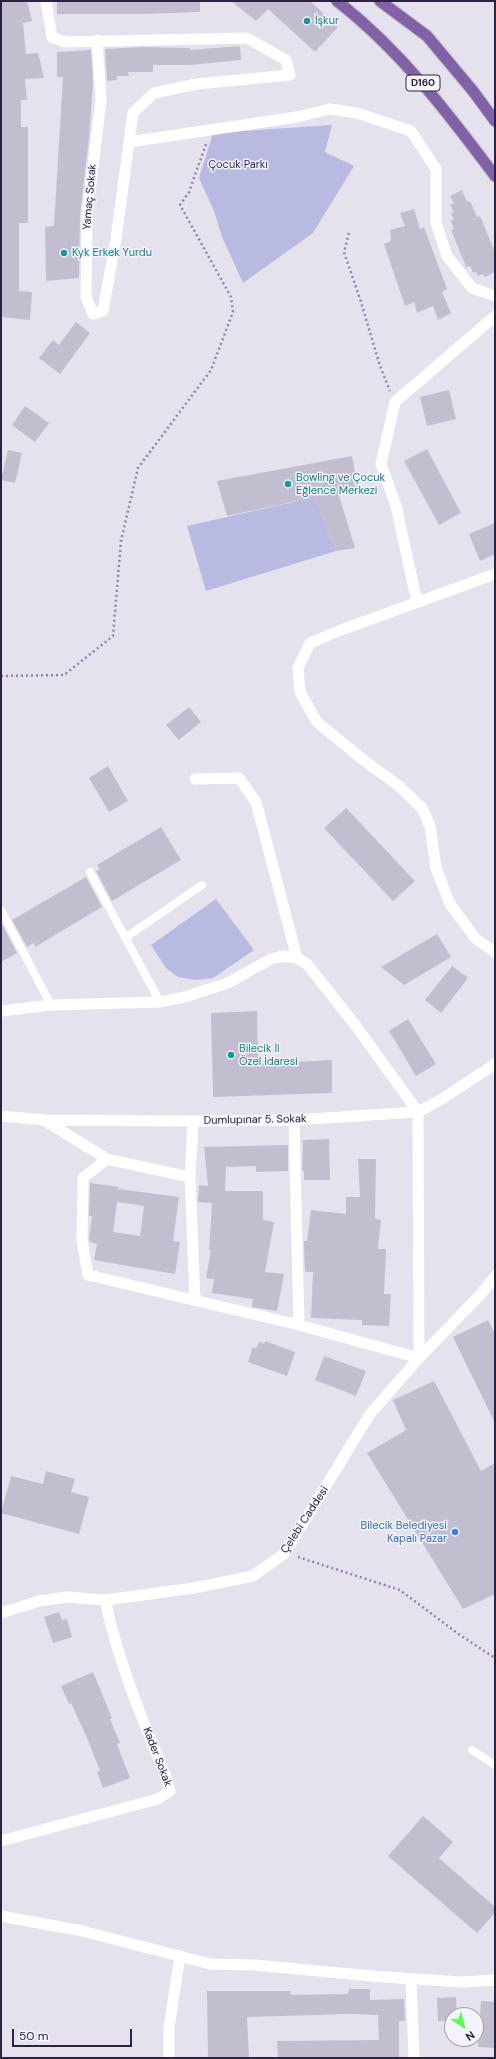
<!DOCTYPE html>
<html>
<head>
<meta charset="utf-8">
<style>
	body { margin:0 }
	#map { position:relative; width:496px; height:2059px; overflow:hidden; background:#e5e2ee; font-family:"DM Sans",sans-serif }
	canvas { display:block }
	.frame { position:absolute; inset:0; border:2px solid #2e2041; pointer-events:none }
	.north { position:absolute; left:444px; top:2007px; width:40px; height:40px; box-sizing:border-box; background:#f4f3fa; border:1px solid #a59fb0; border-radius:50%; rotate:145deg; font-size:11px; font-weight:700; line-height:16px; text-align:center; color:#2e2041 }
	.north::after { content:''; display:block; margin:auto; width:14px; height:18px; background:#58ff4f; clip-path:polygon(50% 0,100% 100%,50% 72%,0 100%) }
	.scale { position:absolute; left:12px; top:2029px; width:120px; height:18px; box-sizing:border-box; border:2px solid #2e2041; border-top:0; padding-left:5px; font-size:12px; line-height:14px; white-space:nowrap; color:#2e2041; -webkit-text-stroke:3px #f4f3fa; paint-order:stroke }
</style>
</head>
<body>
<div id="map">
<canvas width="496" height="2059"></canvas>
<div class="frame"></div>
<div class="north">N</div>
<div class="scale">50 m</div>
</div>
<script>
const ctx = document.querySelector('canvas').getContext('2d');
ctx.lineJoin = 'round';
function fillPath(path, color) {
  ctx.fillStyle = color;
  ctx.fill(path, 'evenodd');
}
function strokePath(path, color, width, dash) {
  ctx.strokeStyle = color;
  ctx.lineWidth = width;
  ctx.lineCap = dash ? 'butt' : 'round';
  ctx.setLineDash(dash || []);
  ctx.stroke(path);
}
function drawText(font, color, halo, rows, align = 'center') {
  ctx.font = font + ' "DM Sans",sans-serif';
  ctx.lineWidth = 3;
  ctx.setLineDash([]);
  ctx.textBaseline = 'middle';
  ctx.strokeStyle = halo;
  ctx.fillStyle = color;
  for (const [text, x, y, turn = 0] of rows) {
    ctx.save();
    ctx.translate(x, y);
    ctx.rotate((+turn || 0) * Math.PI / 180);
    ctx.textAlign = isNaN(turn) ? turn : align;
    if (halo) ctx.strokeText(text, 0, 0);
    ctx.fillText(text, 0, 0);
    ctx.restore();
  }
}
fillPath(new Path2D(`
	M332 125 325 152 354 166 313 233 243 283 222 237 214 211 199 178 213 133Z
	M315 497 336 551 206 591 187 526Z
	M216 899 254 950 213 978 196 980 178 977 166 968 151 945Z`), '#b9bae1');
fillPath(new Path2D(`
	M8 1H27L32 21 23 23 26 54 38 53 44 78 25 79 27 100H21V127H28V223H19V291L32 292 30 320 1 317V2Z
	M57 1H200V12L144 14H57Z
	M231 1H310L338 27 315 52 268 9 256 21Z
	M240 46 241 60 190 65H153V72H128L129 76H117V80L107 81 105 49 143 47 190 48V50Z
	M91 50 93 82 89 138 80 215 79 278 46 281 45 227 54 226 63 77H57V52Z
	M462 190 467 202 470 201 477 217 480 216 495 252V272L485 277 483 274 478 276 476 272 473 273 470 266 466 267 451 230 454 229 451 221 454 219 451 214 454 212 450 205 454 203 450 196Z
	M414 209 420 229 424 227 447 289 442 292 451 313 438 320 433 306 417 313 414 302 405 306 384 244 391 241 390 230 405 226 400 213Z
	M76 322 90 333 60 374 39 358 53 340 59 345Z
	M449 390 456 419 427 426 420 397Z
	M25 406 49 423 35 442 12 425Z
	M427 449 461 513 439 525 404 461Z
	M8 450 22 453 15 483 1 480Z
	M352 456 358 488 338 492 355 548 336 551 315 497 227 516 217 481Z
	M495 523V554L480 561 469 534Z
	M189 707 201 722 179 740 166 725Z
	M108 766 128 801 109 812 89 778Z
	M346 808 415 881 393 901 324 828Z
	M161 827 181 860 112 901 96 871 100 869 97 865Z
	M86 877 102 907 35 947 34 943 27 947 12 920Z
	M3 926 17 953 1 962V927Z
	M437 934 451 957 404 985 381 967Z
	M452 966 468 978 441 1013 425 1000Z
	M257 1011 258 1064 332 1060V1093L213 1097 211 1013Z
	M408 1019 436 1064 416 1076 389 1031Z
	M329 1139 330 1180H304V1171H302L303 1140Z
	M288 1145V1171L256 1172V1166L226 1167 225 1191H263V1220L274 1222 265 1272 284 1274 277 1311 252 1307 253 1299 212 1293 214 1279 206 1278 211 1250H209L212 1203 198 1202V1199L199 1185 208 1186 204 1147Z
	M358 1159H376L375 1219 381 1220 378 1249H386L384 1294H391L389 1326 362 1325V1320L311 1318 313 1272H305L304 1247V1241H307L311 1210 346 1214V1197H360Z
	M90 1183 119 1187 118 1189 179 1197 173 1241 180 1242 175 1274 94 1260 97 1244 90 1242 89 1239 92 1216H89ZM117 1202 144 1206 140 1236 113 1232Z
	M488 1320 495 1334V1423L453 1337Z
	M265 1341 295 1352 287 1376 248 1362 253 1347 256 1349 259 1342 264 1344Z
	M324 1356 366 1371 356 1396 315 1380Z
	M434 1381 481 1471 495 1463V1594L463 1609 367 1453 406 1430 393 1400Z
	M46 1471 75 1479 71 1492 89 1497 79 1534 1 1513 11 1476 43 1484Z
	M59 1612 62 1620 67 1619 72 1637 53 1643 44 1617Z
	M93 1672 112 1718 110 1719 120 1743 117 1744 130 1778 103 1788 97 1772 100 1771 87 1738 71 1703 69 1704 61 1686Z
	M423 1816 453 1842 439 1858 495 1907V1913L477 1933 388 1856Z
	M349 1989H370V2000L404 1999 405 2021H399V2058H278L277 2041 379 2040 378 2015 348 2014 247 2017 249 2058H208L207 1991H291V1995L348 1994Z
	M456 1997 457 2015H452V2021H438L437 1998Z
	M481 2001 495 2002V2048L478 2047Z`), '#c3becf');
const primary = new Path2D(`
	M337 1C400 50 448 113 495 176
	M380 1 427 36 473 91 495 121`);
strokePath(primary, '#c0bcc6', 13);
strokePath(new Path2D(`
	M349 233 344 252 361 302 380 366 390 391
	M1 676 64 675 113 636 121 541 138 468 211 370 233 312 231 297 180 205 189 192 206 144
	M298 1557 400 1590 457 1633 495 1658`), '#947fb4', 2.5, [2, 3]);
strokePath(new Path2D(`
	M90 872 160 1002
	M1 910 51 1005
	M125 938 202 885
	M472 1750 495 1765`), '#fff', 8);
strokePath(new Path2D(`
	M46 1 52 37 65 42 247 38 286 60 290 75 197 84 154 93 133 113 129 142 297 117 330 109 357 113 411 131 436 169V223L447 256 472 288 495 296
	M97 40 101 100 87 216 86 297 93 314 103 311 116 239 129 142
	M495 574 341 630 310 643 298 668 300 692 317 722 362 759 399 786 422 808 430 826 436 868 450 904 476 939 495 952
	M417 602 396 506 381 464 395 402 495 316
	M195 779 239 778 256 802 297 958
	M1 1011 51 1005 160 1002 185 997 228 983 271 959 285 956 297 958 307 964 356 1026 418 1112 419 1358 299 1325 88 1275 82 1240 83 1178 107 1159
	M1 1116 44 1120 193 1121 294 1120 418 1112 442 1099 495 1064
	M44 1120 107 1159 190 1177
	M294 1120 299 1325
	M193 1121 190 1177 195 1300
	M1 1613 39 1601 67 1597 105 1600 194 1588 253 1576 285 1553 370 1414 419 1358 482 1293 495 1276
	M1 1841 158 1799 170 1791 166 1777C142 1719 118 1661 105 1600
	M1 1916 82 1931 210 1964 254 1965 383 1977 462 1982 495 1980
	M411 1979 414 2058
	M169 2058V2028L180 1956`), '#fff', 11);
strokePath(primary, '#8162a7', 11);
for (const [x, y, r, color] of [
	[307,21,4,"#0f9aa8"],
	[64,253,4,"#0f9aa8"],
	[288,484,4,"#0f9aa8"],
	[231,1055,4,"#0f9aa8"],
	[455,1532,4,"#3f7fe0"]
]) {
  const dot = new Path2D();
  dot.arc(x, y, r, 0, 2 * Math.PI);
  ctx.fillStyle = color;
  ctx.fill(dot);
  strokePath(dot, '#f4f3fa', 1.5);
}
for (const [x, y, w] of [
	[423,83,34]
]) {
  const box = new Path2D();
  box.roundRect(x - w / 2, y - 8, w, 16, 3);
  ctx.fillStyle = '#f4f3fa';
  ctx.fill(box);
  strokePath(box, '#2e2041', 1);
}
drawText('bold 10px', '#2e2041', null, [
	["D160",423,83]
]);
drawText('11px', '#0d838f', '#f4f3fa', [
	["İşkur",315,21],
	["Kyk Erkek Yurdu",72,253],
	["Bowling ve Çocuk",296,478],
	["Eğlence Merkezi",296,491],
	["Bilecik İl",239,1049],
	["Özel İdaresi",239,1062]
], 'left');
drawText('11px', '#2e267c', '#f4f3fa', [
	["Çocuk Parkı",238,165]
]);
drawText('11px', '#2e2041', '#f4f3fa', [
	["Yamaç Sokak",90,197,-85],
	["Dumlupınar 5. Sokak",255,1120,-1],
	["Çelebi Caddesi",305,1520,-57],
	["Kader Sokak",157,1757,69]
]);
drawText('11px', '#366cbe', '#f4f3fa', [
	["Bilecik Belediyesi",447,1526],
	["Kapalı Pazar",447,1539]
], 'right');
</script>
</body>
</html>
